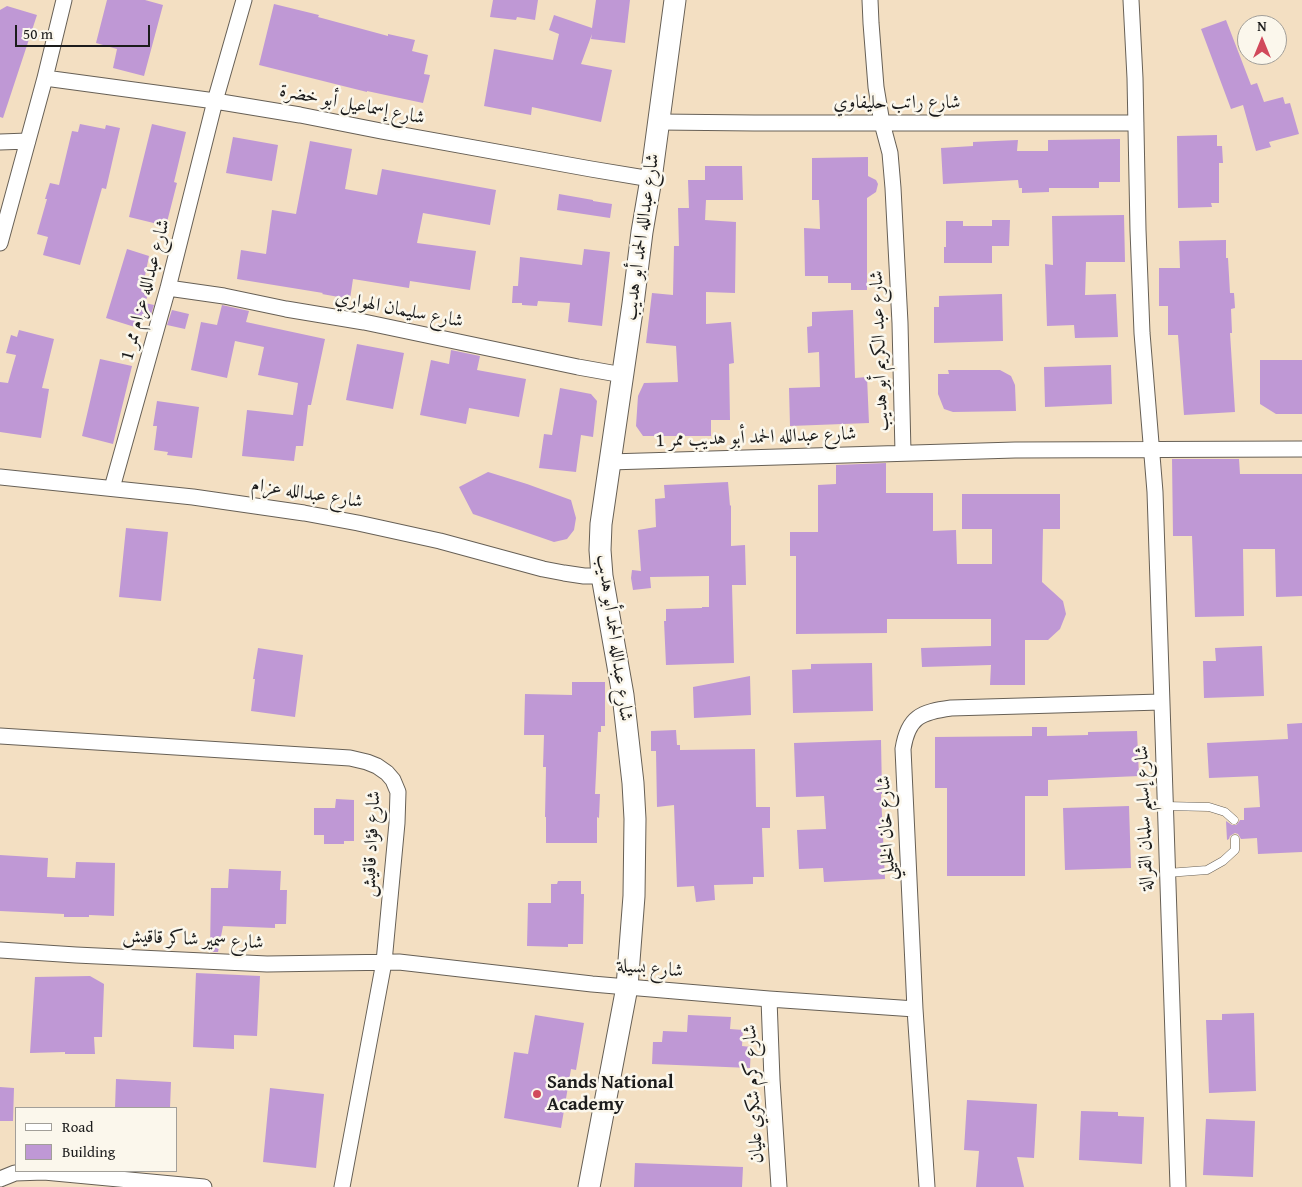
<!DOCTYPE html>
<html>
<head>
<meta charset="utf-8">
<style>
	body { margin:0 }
	#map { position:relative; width:1302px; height:1187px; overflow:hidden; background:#f3dfc2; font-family:"Gentium Book Plus",serif }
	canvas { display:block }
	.legend { position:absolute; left:15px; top:1107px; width:162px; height:65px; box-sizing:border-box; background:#fbf7ec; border:1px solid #a29f99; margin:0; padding:6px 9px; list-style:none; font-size:15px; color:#1c1c1c }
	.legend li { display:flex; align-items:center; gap:10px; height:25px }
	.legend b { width:25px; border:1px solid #a29f99 }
	.north { position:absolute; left:1237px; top:15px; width:50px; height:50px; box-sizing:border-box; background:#fbf7ec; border:1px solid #a29f99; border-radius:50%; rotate:0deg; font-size:14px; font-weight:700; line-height:20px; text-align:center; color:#1c1c1c }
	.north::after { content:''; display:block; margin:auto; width:18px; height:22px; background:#d1495b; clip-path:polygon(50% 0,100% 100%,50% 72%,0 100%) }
	.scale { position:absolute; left:15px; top:25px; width:135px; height:22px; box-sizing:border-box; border:2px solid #1c1c1c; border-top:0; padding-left:6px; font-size:15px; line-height:18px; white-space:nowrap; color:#1c1c1c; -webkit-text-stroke:4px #fbf7ec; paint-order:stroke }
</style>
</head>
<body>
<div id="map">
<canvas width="1302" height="1187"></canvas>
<ul class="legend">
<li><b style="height:6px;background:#fff"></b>Road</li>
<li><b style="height:14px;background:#bf98d5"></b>Building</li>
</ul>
<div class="north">N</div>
<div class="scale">50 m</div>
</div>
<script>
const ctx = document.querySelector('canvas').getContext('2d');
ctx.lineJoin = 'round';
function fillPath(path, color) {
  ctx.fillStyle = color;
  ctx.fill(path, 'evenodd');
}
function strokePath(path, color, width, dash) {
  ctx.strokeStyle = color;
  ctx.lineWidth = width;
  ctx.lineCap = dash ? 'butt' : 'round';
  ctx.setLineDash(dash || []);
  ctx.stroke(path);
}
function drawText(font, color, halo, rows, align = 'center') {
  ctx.font = font + ' "Gentium Book Plus",Amiri,serif';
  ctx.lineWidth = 5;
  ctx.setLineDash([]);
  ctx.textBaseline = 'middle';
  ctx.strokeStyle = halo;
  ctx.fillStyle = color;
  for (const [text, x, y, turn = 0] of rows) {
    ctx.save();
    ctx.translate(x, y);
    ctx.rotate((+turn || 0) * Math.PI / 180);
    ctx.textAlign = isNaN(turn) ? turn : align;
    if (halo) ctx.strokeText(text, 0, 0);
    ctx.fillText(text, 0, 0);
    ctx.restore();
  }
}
fillPath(new Path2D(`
	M107 0H145L163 5 144 76 113 68 117 49 96 43Z
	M493 0H538L535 20 517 17 516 20 490 17Z
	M596 0H630L625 43 591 39 592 34 581 64 612 70 601 122 532 107 531 115 484 106 494 49 553 60 559 34 549 30 554 15 592 28Z
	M274 4 319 15 318 17 388 36V34L415 40 412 51 428 55 424 74 430 75 423 103 367 91V92L259 65Z
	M7 6 37 15 3 118 0 117V10Z
	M1226 20 1251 85 1257 83 1264 102 1283 97 1285 104 1290 103 1299 134 1269 142 1271 147 1256 151 1243 105 1231 109 1201 29Z
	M80 124 105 129 106 125 120 128 106 189 102 188 80 265 43 255 48 237 37 234 47 199H45L50 183 59 185 72 131 78 132Z
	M152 124 186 132 174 182 177 183 166 226 129 217Z
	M1217 135V146H1222L1223 163H1219V203H1211L1212 207 1178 208 1177 136Z
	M233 137 278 145 272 181 226 173Z
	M1120 139V182H1099V188H1049V192L1022 193V188H1019L1018 180 943 184 941 148 973 146V142L1018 140 1017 151H1048V140Z
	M310 141 352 149 345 189 377 195 382 169 496 190 490 225 423 213 417 243 476 251 470 290 410 281 409 288 353 279 350 299 322 294 323 293 237 279 241 250 266 254 272 210 296 214Z
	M868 157V176L876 180 878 184 876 192 867 198V290H851V283H828V276H805L804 228 820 229 819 200H812V158Z
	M705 166H742L743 200H706L705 220 736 222 735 293 706 292V324L731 322 734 363 729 364 730 420H711V436H643L636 426 638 396 644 383 678 382 676 346 646 343 652 293 673 295 674 246H679L678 208H689L688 180H705Z
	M559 194 593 200V201L612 204 610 218 557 210Z
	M1124 215 1125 262H1086L1085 295 1116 294 1118 337 1075 338 1074 325 1047 326 1045 264 1053 265 1052 216Z
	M992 220H1010L1009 246H992V263H944V247H946V221H963V226H992Z
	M1226 240V258H1228L1230 293H1234L1235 308 1231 309 1232 333H1230L1235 412 1184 415 1178 335H1168V306H1159V268H1180L1179 241Z
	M127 249 149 256 144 281 152 283 145 303 154 305 149 321 140 319 138 328 106 318Z
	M584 249 610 252 602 326 568 322 570 303 538 301 537 306 522 305V303H512L513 286H518L520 257 582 265Z
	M1002 294 1003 341 934 343V307H939V296Z
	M222 305 249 311 246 322 325 339 311 405H308L303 446H296L294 461 242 456 247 410 293 415 298 383 258 375 264 347 235 341 227 378 191 370 201 322 217 325Z
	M172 310 189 314 185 329 167 325Z
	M853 310 855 378 867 377 869 423 790 426 789 388 820 387 819 352 808 353 807 327 812 326V312Z
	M19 330 54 339 42 388 49 389 41 438 0 432V382L8 383 16 355 6 353 11 335 17 337Z
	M357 344 404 353 393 409 346 400Z
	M451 350 480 356 477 370 526 379 519 417 469 408 466 424 420 415 431 360 449 364Z
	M100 359 132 366 113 444 82 436Z
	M1260 360H1302V414H1276L1260 404Z
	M1111 365 1112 404 1045 407 1044 367Z
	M948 370H1000L1011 376 1015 385 1016 411 953 412 944 409 938 394V374H949Z
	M560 388 591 394 597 401 593 437 581 435 576 472 539 468 544 434 552 435Z
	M157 401 199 407 192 458 167 455 168 452 154 450 157 426H153Z
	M1172 459H1239L1240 474H1302V596L1276 597 1275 549H1243L1244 616 1195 617 1192 536H1173Z
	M886 463V493H933V531L956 530 957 564H992V529H962V494H1060V529H1043L1042 582 1063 601 1066 614 1060 629 1048 640H1025V685H990L991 665 922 667 921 648 991 646V619H887V633L796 634V556H790V532H818V485L836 484V465Z
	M488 472 527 484 571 500 576 518 574 530 567 539 554 542 473 514 459 487Z
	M728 482 730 506 731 505V546L745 545 746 585H732L734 663 666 665 664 621H666V609L702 608V607H709V576L650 577 651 588 633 590 631 578 632 570 641 571 638 530 656 527 655 499 665 498 664 485Z
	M126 528 168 532 161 601 119 597Z
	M1262 646 1264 696 1204 698 1203 661H1216L1215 648Z
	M258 648 303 655 295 717 251 711 255 679H253Z
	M872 663 873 711 793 713 792 670 811 669V664Z
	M750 676 751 715 694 718 693 687Z
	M572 682H605V726H601V732H598L595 794H600L599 818 597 817V843H546V817H545L546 767H543L544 735H524L525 694 572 695Z
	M1302 723V852L1258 854 1257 838 1241 839 1238 834 1235 833 1230 836 1229 839 1227 840 1226 821 1232 825H1236L1238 823 1240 820H1244V808L1260 807 1258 776 1209 778 1207 743 1288 739 1287 724Z
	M1032 727H1047V736L1088 735V732L1137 731 1139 776 1048 780V796H1025V876H947V788H935V737L1032 736Z
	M676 730 677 745H680V750L755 749 756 807H770V828H762L764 877H753V884L714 885 715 900 696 902 694 886 677 887 674 805 657 807 656 751H651V731Z
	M881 740 882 794H881L885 879 824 882 823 868 799 869 797 830 826 829 824 796 796 797 794 743Z
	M336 799 354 800V841H344V844H324V835H314V808H335Z
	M1129 806 1131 868 1065 870 1063 808Z
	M0 855 48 858 47 877 75 878 76 862 115 863 114 916 89 915V917H64V914L0 911Z
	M229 869 281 871 280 890H287L286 924H275V928L223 926 218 952H210L211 888H228Z
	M558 881H581V894H584L583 944H568V947L527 946 528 903H551V884H557Z
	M196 973 260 976 257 1036 234 1035V1049L193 1047Z
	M90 976 104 984 102 1037H94L95 1054H65V1052L30 1053 35 977Z
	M1254 1013 1256 1091 1209 1093 1206 1020H1222V1014Z
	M535 1015 584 1023 576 1070 571 1069 561 1128 504 1118 514 1052 528 1054Z
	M688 1015 731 1017 730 1029 743 1030 742 1046 751 1047 750 1068 652 1064 653 1042H662L663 1031 687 1032Z
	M116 1079 171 1082 170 1108H115Z
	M0 1087 14 1088 13 1121H0Z
	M270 1088 324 1094 316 1168 263 1162Z
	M967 1100 1037 1104 1034 1158 1017 1157 1024 1187H976L979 1151 964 1150Z
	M1081 1111 1118 1112V1116L1144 1117 1142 1164 1079 1160Z
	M1206 1119 1255 1121 1253 1177 1203 1175Z
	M635 1163 743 1167 742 1187H634Z`), '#bf98d5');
const lane = new Path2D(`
	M1166 806 1209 807 1225 812 1234 820
	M1167 873 1207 870 1223 861 1235 850V839`);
const street = new Path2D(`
	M870 0 871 23 876 87 882 123 890 153 893 188 900 323 903 453
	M1131 0 1135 78 1138 230 1142 333 1155 492 1178 1187
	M45 78 215 101 300 115 381 131 591 169 651 179
	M659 122 754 123H1136
	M0 142 28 141
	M0 243 45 78 64 0
	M168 288 224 296 286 309 364 322 578 367 623 375
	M609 462 1015 450 1302 449
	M0 477 193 497 304 513 358 523 440 541 543 569 564 573 584 576H602
	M112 488 168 288 215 101 244 0
	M0 736 350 758 367 762 377 766 387 773 393 780 398 792 397 823 384 962 342 1187
	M0 950 76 955 267 964 399 962 592 984 769 999 915 1009
	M769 999 772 1080 779 1187
	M0 1179 15 1173 44 1172 204 1187
	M927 1187 915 1009 903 749C908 717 921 712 951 708L1161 702`);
const secondary = new Path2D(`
	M589 1187 627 987 634 896 635 819 633 783 623 695 602 576 600 550 601 524 633 304 642 232 651 179 675 0`);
strokePath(lane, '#676056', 9);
strokePath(street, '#676056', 17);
strokePath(secondary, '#676056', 23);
strokePath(lane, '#fff', 8);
strokePath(street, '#fff', 15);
strokePath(secondary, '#fff', 21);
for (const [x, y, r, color] of [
	[537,1094,5,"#d1495b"]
]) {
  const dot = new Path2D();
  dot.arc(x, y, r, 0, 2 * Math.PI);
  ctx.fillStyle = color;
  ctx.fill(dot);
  strokePath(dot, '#fbf7ec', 2);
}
drawText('19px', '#1c1c1c', '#fbf7ec', [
	["شارع راتب حليفاوي",897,103],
	["شارع إسماعيل أبو خضرة",352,105,11],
	["شارع عبدالله الحمد أبو هديب",642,237,-82],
	["شارع عبدالله عزام ممر 1",146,290,-75],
	["شارع سليمان الهواري",399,310,11],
	["شارع عبد الكريم أبو هديب",880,351,-92],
	["شارع عبدالله الحمد أبو هديب ممر 1",756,438,-2],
	["شارع عبدالله عزام",307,494,9],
	["شارع عبدالله الحمد أبو هديب",614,638,82],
	["شارع إسليم سلمان القرالة",1145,818,-92],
	["شارع خان الخليلي",887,828,-93],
	["شارع فؤاد قاقيش",372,844,-87],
	["شارع سمير شاكر قاقيش",193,940,3],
	["شارع بسيلة",650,969,5],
	["شارع كرم شكري عليان",754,1094,-93]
]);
drawText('bold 19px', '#1c1c1c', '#fbf7ec', [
	["Sands National",547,1083],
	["Academy",547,1105]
], 'left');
</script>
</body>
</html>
